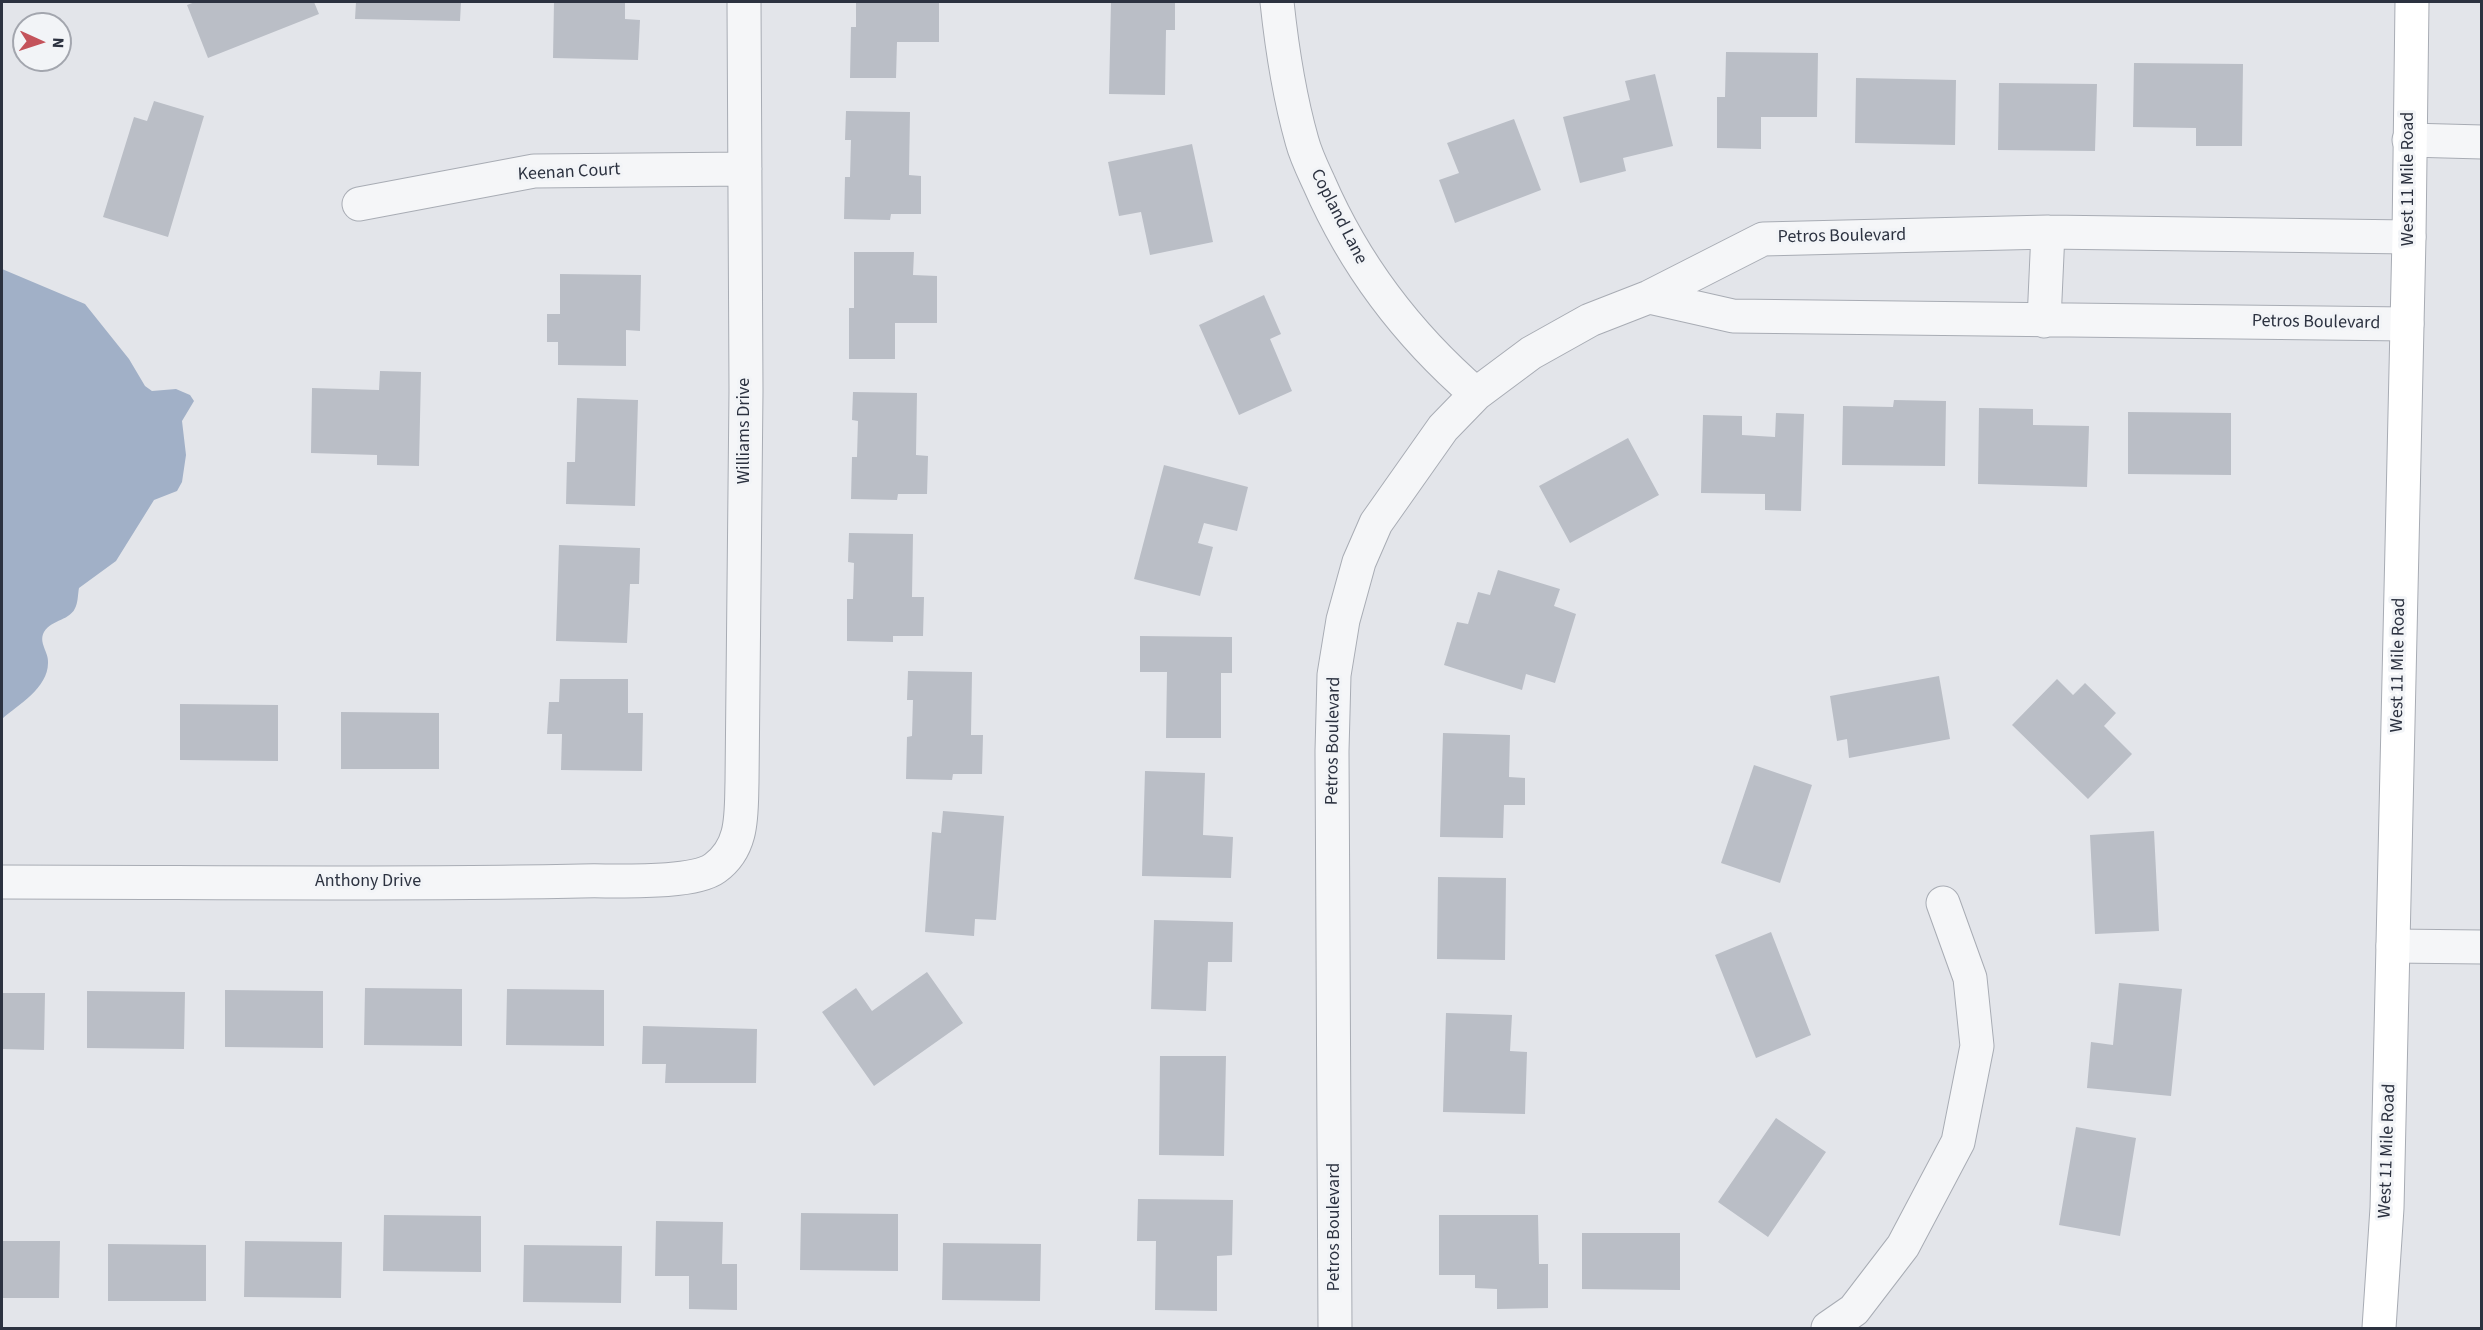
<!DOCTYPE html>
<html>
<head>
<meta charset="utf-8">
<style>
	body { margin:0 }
	#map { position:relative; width:2483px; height:1330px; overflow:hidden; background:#e3e5ea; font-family:"Source Sans 3",sans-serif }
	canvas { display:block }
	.frame { position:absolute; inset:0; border:3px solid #2c3240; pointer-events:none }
	.north { position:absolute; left:12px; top:12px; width:60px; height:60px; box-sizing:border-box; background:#f2f4f7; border:2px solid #a3a6ae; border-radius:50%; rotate:93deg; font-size:16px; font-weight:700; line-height:24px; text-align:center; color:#2c3240 }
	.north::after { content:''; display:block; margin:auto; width:21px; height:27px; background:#c4535b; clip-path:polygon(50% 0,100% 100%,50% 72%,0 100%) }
</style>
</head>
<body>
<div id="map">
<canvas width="2483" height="1330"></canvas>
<div class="frame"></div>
<div class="north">N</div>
</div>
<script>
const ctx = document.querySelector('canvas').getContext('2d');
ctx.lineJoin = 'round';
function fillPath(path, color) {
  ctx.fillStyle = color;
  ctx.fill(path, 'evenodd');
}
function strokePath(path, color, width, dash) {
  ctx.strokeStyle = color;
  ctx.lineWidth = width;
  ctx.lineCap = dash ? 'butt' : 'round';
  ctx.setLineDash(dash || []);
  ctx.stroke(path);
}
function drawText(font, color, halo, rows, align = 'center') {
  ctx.font = font + ' "Source Sans 3",sans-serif';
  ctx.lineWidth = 6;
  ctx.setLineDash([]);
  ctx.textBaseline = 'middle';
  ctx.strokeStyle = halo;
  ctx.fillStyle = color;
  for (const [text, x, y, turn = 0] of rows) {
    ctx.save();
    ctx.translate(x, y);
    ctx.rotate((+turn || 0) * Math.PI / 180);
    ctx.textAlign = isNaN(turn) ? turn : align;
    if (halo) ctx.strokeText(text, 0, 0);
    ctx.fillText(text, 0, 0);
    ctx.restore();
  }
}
fillPath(new Path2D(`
	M2 269 85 304 129 359 145 386 152 391 176 389 190 395 194 401 182 421 186 455 182 482 177 491 154 500 116 561 79 588C78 593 78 601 76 606 71 621 52 619 44 632 38 643 49 652 48 663 48 688 18 705 2 719Z`), '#a1b0c7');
fillPath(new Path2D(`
	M195 2H314L319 14 208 58 187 5Z
	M356 2H461L460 21 355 19Z
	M554 2H625V19L640 20 638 60 553 58Z
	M856 2H939V42H897L896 78H850L851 27H856Z
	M1111 2H1175V30H1166L1165 95 1109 94Z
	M1726 52 1818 53 1817 117H1761V149L1717 148V97H1725Z
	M2134 63 2243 64 2242 146H2196V128L2133 127Z
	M1655 74 1673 146 1623 158 1626 171 1580 183 1563 117 1630 100 1625 81Z
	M1856 78 1956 80 1955 145 1855 143Z
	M1999 83 2097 84 2095 151 1998 150Z
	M154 101 204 116 168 237 103 217 134 117 147 121Z
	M846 111 910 112 909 175 921 176V214H891L890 220 844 219 845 177H850L851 140H845Z
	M1514 119 1541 190 1455 223 1439 180 1459 173 1447 143Z
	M1192 144 1213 242 1150 255 1141 212 1119 216 1108 162Z
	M854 252H914L913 275 937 276V323H895V359H849V308H854Z
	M560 274 641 275 640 331 626 330V366L558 365V342H547V314H560Z
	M1264 295 1281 334 1270 339 1292 391 1239 415 1199 325Z
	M380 371 421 372 419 466 377 465V455L311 453 312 388 379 390Z
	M853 392 917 393 916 455 928 456 927 494H898L897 500 851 499 852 457H857L858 421 852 420Z
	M577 398 638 400 635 506 566 504 567 462H575Z
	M1894 400 1946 401 1945 466 1842 465 1843 406 1893 407Z
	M1979 408 2033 409V425L2089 426 2087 487 1978 484Z
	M2128 412 2231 413V475L2128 474Z
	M1776 413 1804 414 1801 511 1765 510V494L1701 493 1703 415 1742 416V435L1775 437Z
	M1628 438 1659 495 1570 543 1539 486Z
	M1164 465 1248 487 1237 531 1204 523 1198 543 1213 547 1200 596 1134 579Z
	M849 533 913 534 912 597H924L923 636H893V642L847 641V599H853L854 563 848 562Z
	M559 545 640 548 639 584H630L627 643 556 641Z
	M1498 570 1560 589 1554 606 1576 614 1555 683 1526 674 1522 690 1444 665 1457 622 1468 624 1478 592 1490 595Z
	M1140 636 1232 637V673H1221V738H1166L1167 672H1140Z
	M908 671 972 672 971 735H983L982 774H953L952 780 906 779 907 737 912 736 913 700H907Z
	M1939 676 1950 739 1849 758 1847 739 1837 741 1830 696Z
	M560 679H628V713H643L642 771 561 770 562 734H547L549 702H559Z
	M2057 679 2073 695 2085 683 2116 713 2104 726 2132 754 2088 799 2012 725Z
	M180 704 278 705V761L180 760Z
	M341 712 439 713V769H341Z
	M1443 733 1510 735 1509 777 1525 778V805H1504L1503 838 1440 837Z
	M1754 765 1812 785 1780 883 1721 863Z
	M1145 771 1205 773 1203 835 1233 837 1231 878 1142 876Z
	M943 811 1004 816 996 920 975 919 974 936 925 932 932 832 941 833Z
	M2154 831 2159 931 2095 934 2090 835Z
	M1438 877 1506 878 1505 960 1437 959Z
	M1154 920 1233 922 1232 962H1208L1206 1011 1151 1009Z
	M1771 932 1811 1035 1756 1058 1715 955Z
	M927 972 963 1023 874 1086 822 1012 856 988 872 1011Z
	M2119 983 2182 989 2171 1096 2087 1088 2091 1042 2113 1045Z
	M365 988 462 989V1046L364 1045Z
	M507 989 604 990V1046L506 1045Z
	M225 990 323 991V1048L225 1047Z
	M87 991 185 992 184 1049 87 1048Z
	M2 993H45L44 1050 2 1049Z
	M1446 1013 1512 1015 1510 1051 1527 1052 1525 1114 1443 1112Z
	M643 1026 757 1029 756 1083H665L666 1064H642Z
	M1160 1056H1226L1224 1156 1159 1155Z
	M1776 1118 1826 1152 1768 1237 1718 1202Z
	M2076 1127 2136 1138 2120 1236 2059 1225Z
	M1138 1199 1233 1200 1232 1255 1217 1256V1311L1155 1310 1156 1241H1137Z
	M801 1213 898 1214V1271L800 1270Z
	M384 1215 481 1216V1272L383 1271Z
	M1439 1215H1538L1539 1264H1548V1308L1497 1309V1289L1475 1288V1275H1439Z
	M656 1221 723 1222 722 1264H737V1310L689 1309V1276H655Z
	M1582 1233H1680V1290L1582 1289Z
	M2 1241H60L59 1298H2Z
	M245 1241 342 1242 341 1298 244 1297Z
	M943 1243 1041 1244 1040 1301 942 1300Z
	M108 1244 206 1245V1301H108Z
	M524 1245 622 1246 621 1303 523 1302Z`), '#babec6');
const street = new Path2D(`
	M1277 2C1282 49 1289 95 1302 141 1306 156 1313 170 1319 183 1355 266 1409 336 1476 394
	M2409 140 2482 142
	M359 204 534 171 745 169
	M1649 297 1733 316 2407 324
	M2044 321 2048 232
	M2 882C195 882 388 885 581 881 611 880 692 885 715 868 744 847 741 814 742 782L746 391 744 2
	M2393 946 2482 947
	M1335 1328 1332 751 1334 675 1343 620 1359 562 1376 523 1443 428 1476 394 1531 353 1590 320 1649 297 1763 239 2048 232 2409 237
	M1828 1328 1854 1310 1903 1246 1958 1142 1977 1046 1970 978 1943 903`);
const secondary = new Path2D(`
	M2379 1328 2387 1208 2409 237 2412 2`);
strokePath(street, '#a8acb4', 35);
strokePath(secondary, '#a8acb4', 35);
strokePath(street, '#f5f6f8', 33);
strokePath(secondary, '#fff', 33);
drawText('18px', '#2c3240', '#f2f4f7', [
	["Keenan Court",569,173,-3],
	["West 11 Mile Road",2409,179,-90],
	["Copland Lane",1338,217,63],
	["Petros Boulevard",1842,237,-1],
	["Petros Boulevard",2316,323,1],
	["Williams Drive",745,431,-90],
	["West 11 Mile Road",2399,665,-89],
	["Petros Boulevard",1334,741,-89],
	["Anthony Drive",368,882],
	["West 11 Mile Road",2388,1151,-88],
	["Petros Boulevard",1335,1227,-90]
]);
</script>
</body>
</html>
